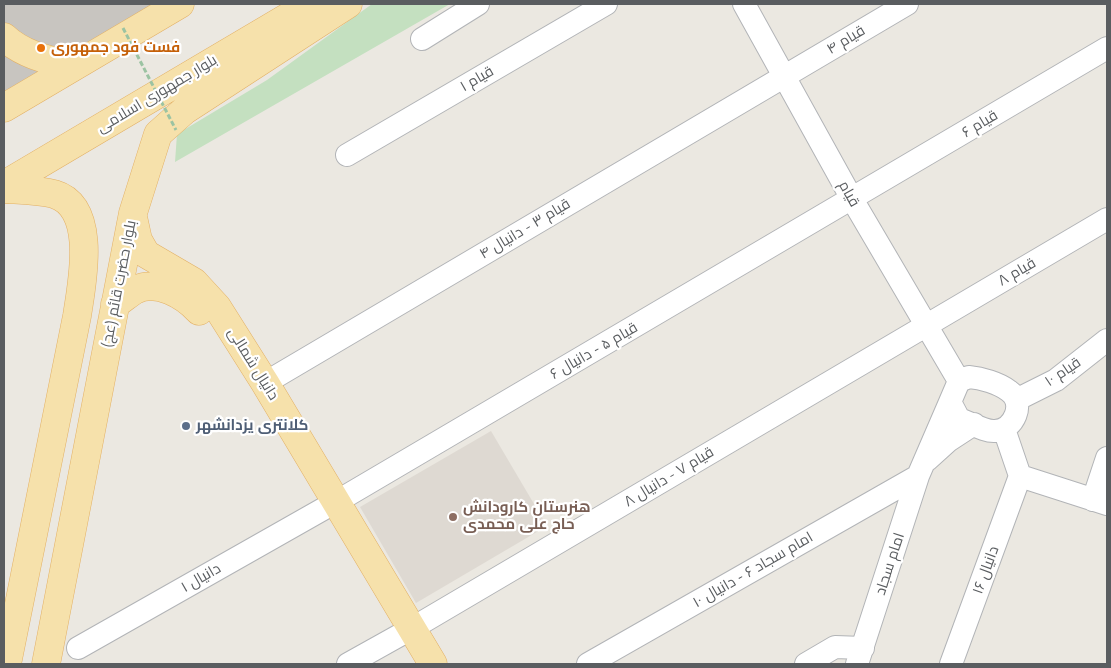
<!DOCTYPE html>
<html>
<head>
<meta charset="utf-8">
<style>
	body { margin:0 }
	#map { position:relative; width:1111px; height:668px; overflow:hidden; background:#ebe8e1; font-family:Montserrat,sans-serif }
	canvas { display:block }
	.frame { position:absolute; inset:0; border:5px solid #5a5d60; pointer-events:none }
</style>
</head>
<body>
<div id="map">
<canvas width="1111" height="668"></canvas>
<div class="frame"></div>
</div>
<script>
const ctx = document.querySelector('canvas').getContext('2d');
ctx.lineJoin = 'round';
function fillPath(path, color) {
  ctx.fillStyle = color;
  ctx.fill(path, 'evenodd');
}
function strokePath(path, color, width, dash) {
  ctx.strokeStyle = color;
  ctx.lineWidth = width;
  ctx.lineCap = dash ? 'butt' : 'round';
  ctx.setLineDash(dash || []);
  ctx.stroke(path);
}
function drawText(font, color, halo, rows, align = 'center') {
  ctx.font = font + ' Montserrat,Cairo,sans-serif';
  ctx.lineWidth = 4.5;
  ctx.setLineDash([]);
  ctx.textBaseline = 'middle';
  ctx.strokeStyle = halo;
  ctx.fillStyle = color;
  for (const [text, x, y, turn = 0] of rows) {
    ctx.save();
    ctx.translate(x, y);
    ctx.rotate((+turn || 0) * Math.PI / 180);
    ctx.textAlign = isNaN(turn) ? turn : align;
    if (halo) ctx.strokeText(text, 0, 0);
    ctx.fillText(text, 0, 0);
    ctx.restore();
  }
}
fillPath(new Path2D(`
	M491 431 547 526 416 603 360 507Z`), '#ded9d2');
fillPath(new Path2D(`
	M372 4H450L175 162 177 134 267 80Z`), '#c4e0c0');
fillPath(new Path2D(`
	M4 4H155L4 92Z`), '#c8c5c0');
const minor = new Path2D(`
	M744 4 852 199 959 381
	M422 39 478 4
	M347 155 606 4
	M969 377C981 378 999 383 1009 391 1026 403 1014 430 995 431 985 432 969 422 959 419L950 402 959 381Z
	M265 383 907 4
	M1016 400 1056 380 1107 340
	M1004 429 1020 476
	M927 460 948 441 974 424
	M1020 476 1107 504
	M1093 500 1107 458
	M336 502 1107 48
	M411 629 1107 219
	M78 648 325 508
	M348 664 400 635
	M588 664 918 476
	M806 664 835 647 863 648
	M857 664 918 476 950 402
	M951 664 1020 476`);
const major = new Path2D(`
	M4 37C23 55 48 60 73 66
	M4 108 180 4
	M4 185 310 4
	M4 189C19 190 38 190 54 194 98 207 82 283 77 316L7 664
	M133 217 138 240 146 254 194 282 217 307 265 383 433 664
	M115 304C122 300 128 294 135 290 157 279 184 295 199 311
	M46 664 133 213 158 134 185 110 348 4`);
strokePath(minor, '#b2b4b7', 24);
strokePath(major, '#e2af63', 29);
strokePath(minor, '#fff', 22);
strokePath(major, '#f6e1ab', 28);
strokePath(new Path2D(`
	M123 28 176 130`), '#9bc3a2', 3, [5, 2.5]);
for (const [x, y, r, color] of [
	[41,48,5,"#e8710a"],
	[186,426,5,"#5c6f8a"],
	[453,517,5,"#8d6e63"]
]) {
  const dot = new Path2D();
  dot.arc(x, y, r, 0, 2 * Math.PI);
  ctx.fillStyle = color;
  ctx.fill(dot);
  strokePath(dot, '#fff', 2);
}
drawText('15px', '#5a5d60', '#fff', [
	["قیام ۴",846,40,-31],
	["قیام ۱",477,79,-30],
	["بلوار جمهوری اسلامی",157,94,-31],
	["قیام ۶",980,124,-31],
	["قیام",849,194,61],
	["قیام ۳ - دانیال ۴",525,229,-31],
	["قیام ۸",1017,272,-30],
	["بلوار حضرت قائم (عج)",119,284,-79],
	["قیام ۵ - دانیال ۶",594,351,-30],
	["دانیال شمالی",253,364,58],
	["قیام ۱۰",1063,372,-34],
	["قیام ۷ - دانیال ۸",669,477,-31],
	["امام سجاد",890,564,-72],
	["امام سجاد ۶ - دانیال ۱۰",753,570,-30],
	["دانیال ۱۶",986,570,-70],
	["دانیال ۱",201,578,-30]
]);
drawText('bold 15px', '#c56008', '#fff', [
	["فست فود جمهوری",51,48]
], 'left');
drawText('bold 15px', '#4e5e75', '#fff', [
	["کلانتری یزدانشهر",196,426]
], 'left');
drawText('bold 15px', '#785e54', '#fff', [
	["هنرستان کارودانش",463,508],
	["حاج علی محمدی",463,525]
], 'left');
</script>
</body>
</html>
